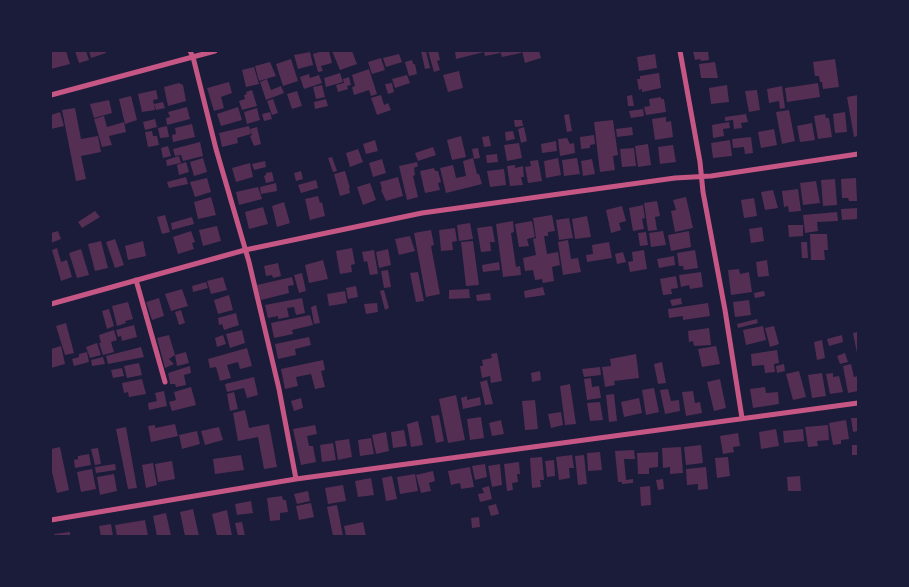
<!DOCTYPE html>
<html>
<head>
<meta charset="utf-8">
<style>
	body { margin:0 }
	#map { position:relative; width:909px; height:587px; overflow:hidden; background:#1b1b3a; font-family:Montserrat,sans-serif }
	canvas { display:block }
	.frame { position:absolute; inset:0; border:52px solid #1b1b3a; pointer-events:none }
</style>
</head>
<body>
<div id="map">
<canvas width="909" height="587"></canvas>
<div class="frame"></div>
</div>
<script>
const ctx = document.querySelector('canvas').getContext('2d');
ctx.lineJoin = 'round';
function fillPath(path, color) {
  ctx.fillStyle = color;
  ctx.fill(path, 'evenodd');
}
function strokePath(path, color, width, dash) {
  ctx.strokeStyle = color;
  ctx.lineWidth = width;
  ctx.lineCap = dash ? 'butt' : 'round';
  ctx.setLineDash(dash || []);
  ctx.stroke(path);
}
fillPath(new Path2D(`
	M51 51H66L70 64 51 69Z
	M75 51H86L89 60 79 63Z
	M89 51H106V53L91 58Z
	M323 51H329L332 63 321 66 323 71 318 72 313 54Z
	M332 51H352L357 64 340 70Z
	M421 51H426L430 68 425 69Z
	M428 51H438L440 60 437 61 440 70 434 72Z
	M455 51H499L500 53 485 56 484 52 456 59Z
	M500 51H521V53L502 57Z
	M522 51H539L541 58 525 63Z
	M693 51H708L709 60 701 61 700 59 695 60Z
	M310 52 313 65 298 69 294 55Z
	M399 54 402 62 386 67 383 58Z
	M655 54 657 68 639 71 637 57Z
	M381 58 385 70 372 74 368 62Z
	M291 59 298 81 283 86 276 64Z
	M835 59 839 87 823 89 822 82H820L819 76H815L813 62Z
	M412 60 413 64H415L417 74 409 76 405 62Z
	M270 62 276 76 259 81 255 66Z
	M715 62 718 78H701L699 64Z
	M254 67 259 84 246 87 242 70Z
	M369 69 377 94 371 96 369 90 354 95 352 87 355 86 352 75Z
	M459 71 463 88 448 92 443 75Z
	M340 73 343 82 326 87 324 78Z
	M659 73 661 88 642 92V89L639 90 637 79H640V76Z
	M309 74 310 78 319 75 322 83 304 89 300 77Z
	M407 75 410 83 395 88 392 79Z
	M349 77 351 85 347 86 348 89 338 92 336 85 344 83 343 79Z
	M267 79 271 90 281 86 284 93 266 100 260 82Z
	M229 82 232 93 221 97 224 108 214 111 207 88Z
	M179 83 183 85 186 101 168 106 164 87Z
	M392 83 394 92 388 94 385 84Z
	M818 83 820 97 787 102 785 88Z
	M322 85 325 97 316 99 313 87Z
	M727 85 729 102 711 104 709 88Z
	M782 86 785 108 780 109 779 101 769 103 767 89Z
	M156 90 158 99 153 100 155 110 142 112 138 94Z
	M252 90 257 106 242 110 239 101 245 99 244 95 247 94 246 92Z
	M757 90 760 110 749 112 745 91Z
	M297 91 302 106 292 109 287 94Z
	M381 95 384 105 388 103 391 110 377 115 371 98Z
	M632 95 634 106H628L627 96Z
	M858 95V136L854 137 847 97Z
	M131 96 137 120 125 124 119 99Z
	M661 97V99H664L666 112 646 115 644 107 650 106 649 99Z
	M273 99 278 113 272 115 267 101Z
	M326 99 328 106 315 109 314 102Z
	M109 100 112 113 94 118 90 104Z
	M163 102 165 108 156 110 154 104Z
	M187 107 190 119 167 125 166 118 170 117 168 112Z
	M238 107 242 120 221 126 217 114Z
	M75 108 81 139 98 136 101 152 81 156 86 179 76 181 62 110Z
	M257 108 260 120 247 124 244 112Z
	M643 109 644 116 631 118 629 111Z
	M789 110 795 141 782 144 776 112Z
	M60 112 64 126 51 129V115Z
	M270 112 272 119 264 121 262 114Z
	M845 112 847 132 835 133 833 114Z
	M569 114 572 131 567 132 564 115Z
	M746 114 748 122 741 123 742 128 734 129 733 120 725 121V117Z
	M825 114 826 118H829L832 137 818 139 814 116Z
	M104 116 107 127 124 122 126 132 109 136 112 145 102 147 94 119Z
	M666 117V122L671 121 673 137 655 140 652 119Z
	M155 119 157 127 145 130 143 122Z
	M514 120H522L523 126 515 127Z
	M613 120 618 155 613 156 615 170 600 172 594 122Z
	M729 122 730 128 723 129 724 136 713 138 712 125Z
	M812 123 815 140 800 142 797 126Z
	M192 124 195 137 173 142 172 135 176 134 175 128Z
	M167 126 169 137 160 138 158 128Z
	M249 126 251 134 237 138 238 143 222 147 219 133Z
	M257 127 261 144 254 146 250 136 252 135 250 129Z
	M524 127 527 141 521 143 518 129Z
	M632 127 633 135 617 137 616 129Z
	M774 129 777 145 761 148 758 132Z
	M152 131 153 136H157L159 145 148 147 145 132Z
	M513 131 515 139 506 141 505 132Z
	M594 135 595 144 590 145V148L581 149 580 137Z
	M461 136 466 157 452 160 447 140Z
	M489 136 491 146 484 147 482 137Z
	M751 137 753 153 745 154 744 147 733 148 732 139Z
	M567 138 570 144 574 143 575 153 560 156 558 139Z
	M375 140 378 151 366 154 363 144Z
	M730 140 732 156 713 158 711 143Z
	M556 141 557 151 542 153 541 144Z
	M200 142 203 156 183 161 181 155 175 156 173 149Z
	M519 143 522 158 507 161 504 145Z
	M648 144 651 165 638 167 635 146Z
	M673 145 676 162 660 164 658 147Z
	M168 146 171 156 163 158 161 148Z
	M433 147 436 155 418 161 415 153Z
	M478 148 480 158 474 159 472 149Z
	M634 148 636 166 622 167 620 149Z
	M358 149 363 162 350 167 346 153Z
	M497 154 498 162 487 163 486 155Z
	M179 156 181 163 167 166 166 160Z
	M332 157 337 171 333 172 328 158Z
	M203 158 207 172 194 176 190 162Z
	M473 158 477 174H479L482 184 446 193 440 168 453 165 456 178 466 176 463 161Z
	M558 158 561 175 546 178 544 161Z
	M577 158 580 174 564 176 562 160Z
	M382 159 386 173 373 177 369 163Z
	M592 159 595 174 583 176 581 161Z
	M538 160 542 181 528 183 525 167 531 166 530 161Z
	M265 161 266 167 254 170 252 164Z
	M186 162 189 172 179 175 177 165Z
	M417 162 418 166 414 168 415 175 413 176 418 197 407 200 399 166Z
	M250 163 253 177 236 182 232 168Z
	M515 165V168L523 166 524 177H521L523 185 510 186 507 166Z
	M434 168 435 171H438L441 182 438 183 440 190 425 193 420 171Z
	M504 169 506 185 490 187 487 171Z
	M301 171 303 179 296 181 294 173Z
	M345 171 350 188H349L350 193 340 196 334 174Z
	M272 172 274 181 266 183 264 176 266 175V173Z
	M186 177 188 184 169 188 167 182Z
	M398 177 403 196 386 201 381 190 382 189 380 182Z
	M207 178 211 192 195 197 190 182Z
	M856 178 857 201H849L848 198H842L841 179Z
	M835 179 837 205 823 206 821 180Z
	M316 180 318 188 301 193 298 185Z
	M816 181 820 203 803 205 800 183Z
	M276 183 277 191 261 194 260 187Z
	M370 183 376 200 363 205 357 187Z
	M258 187 262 199 239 205 236 192Z
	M798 189 801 211 789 212 788 206 784 207 782 191Z
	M773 190 778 208 765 210 761 192Z
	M318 196 320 203 322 202 325 216 310 220 305 199Z
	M211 197 216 215 198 219 194 202Z
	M686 197 693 228 675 232 671 211 676 210 673 200Z
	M754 198 757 216 744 218 741 200Z
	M657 201 660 216 655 217 657 230 648 231 644 203Z
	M284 202 290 223 277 227 272 206Z
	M643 205 645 218 642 219 644 229 633 231 629 208Z
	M622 206 626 221 619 223 621 230 611 233 606 210Z
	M263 207 268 224 249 229 245 212Z
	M858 208V219L842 220 841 209Z
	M95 211 100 217 82 228 78 222Z
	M837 212 838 221 817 222 818 231 805 233 803 215Z
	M165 215 170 232 162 234 157 217Z
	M552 215 555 231 548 232V236H544L547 254 558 252 560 265 552 267 554 281 543 283 542 279 535 280 533 270 525 271 523 258 536 255 533 239 536 238 533 218Z
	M587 216 591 237 575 239 572 219Z
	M192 217 194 224 172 230 171 223Z
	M569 218 573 238 559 240 556 220Z
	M513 221 514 232 511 233 516 267 520 266 521 275 503 277 496 224Z
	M532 221 535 237 527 239 529 246 519 247 515 224Z
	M470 223 473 239 459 241 457 225Z
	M788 225H803V236L789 237Z
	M217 226 221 241 203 246 199 230Z
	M492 226 495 242H490L491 251 481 252 477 228Z
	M762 227 764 241 751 243 749 229Z
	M455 228 457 241 452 242 453 250 441 251 439 230Z
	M431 230 434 245 431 246 440 294 426 297 414 233Z
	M58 231 61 239 51 243V233Z
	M191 231 195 242 192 243 194 249 178 254 173 237Z
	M663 231 666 245 651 247 649 233Z
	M689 231 691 247 671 251 668 235Z
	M646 232 648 245 640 246 638 233Z
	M810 234H827L828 250H824L825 260H811Z
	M410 236 415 251 399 255 395 239Z
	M115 239 124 265 115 268 106 242Z
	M568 240 571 259 578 258 581 272 563 275 558 242Z
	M101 241 108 268 95 271 88 244Z
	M143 241 146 256 128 260 125 246Z
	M473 241 479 285 466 286 461 242Z
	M609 242 612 258 587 262 586 255 593 254 592 245Z
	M801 242H807L808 258H802Z
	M57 248 61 262 67 260 72 277 61 281 52 250Z
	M352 248 355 264 351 265 352 272 340 274 336 251Z
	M81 249 89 275 77 278 69 253Z
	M388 249 391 265 379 268 376 252Z
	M374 250 378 274 370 275 367 261 364 262 362 252Z
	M644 250 647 269 630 272 628 262 633 261 632 252Z
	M695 250 698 268 684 270 683 266H679L677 253Z
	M623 252 626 262 617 264 615 254Z
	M674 256 675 265 659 268 657 259Z
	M323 260 328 279 309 283 305 265Z
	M767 260 769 276 758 277 756 262Z
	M499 262 500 270 483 272 482 265Z
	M278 263 281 276 273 278 272 275 266 276 264 266Z
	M739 269 740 274 749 272 752 292 731 295 728 270Z
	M388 270 391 287 384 288 381 271Z
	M418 272 424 301 416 302 410 273Z
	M701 272 703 287 690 289 689 285 681 287 679 275Z
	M302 273 306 291 299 293 294 275Z
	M676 276 678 288 671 289 672 294 663 295 660 279Z
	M223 277 227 290 211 294 207 281Z
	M292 277 294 285 288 286 289 293 261 300 257 285Z
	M206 282 208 288 193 292 192 286Z
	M356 286 358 297 348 299 346 288Z
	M543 287 545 295 525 298 524 291Z
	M182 289 188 306 171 311 165 294Z
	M469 289 470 298 449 299V290Z
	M384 290 389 308 385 310 380 291Z
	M345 291 347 303 329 306 327 294Z
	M764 291 765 296 755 298 754 293Z
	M490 293 491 300 477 301 476 295Z
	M229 295 233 310 218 314 214 300Z
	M159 298 164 316 152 320 146 302Z
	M302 298 305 313 296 315 294 307 287 308 289 317 278 319V316L268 318 265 305Z
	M681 298 682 304 672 306 670 300Z
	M749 300 751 315 735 317 733 302Z
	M128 302 133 319 125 321 126 323 117 326 112 306Z
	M377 303 378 312 366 314 364 304Z
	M708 303 710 316 683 320V316L669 318 668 309Z
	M316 305 320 323 314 324 311 307Z
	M109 309 114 326 107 329 102 311Z
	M181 310 185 323 179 325 175 312Z
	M236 313 239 325 224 330 222 324 219 325 218 318Z
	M310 315 313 325 292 330 293 334 274 338 271 323Z
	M757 319 758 323 738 328 737 324Z
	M66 323 74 353 65 355 56 326Z
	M134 325 137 337 122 341 121 336 118 337 116 330Z
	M763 326 766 340 746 345 743 330Z
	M774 326 779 344 770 347 765 328Z
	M709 328 711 345 694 346 693 341 689 342 688 331Z
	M114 330 117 340 111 342 114 352 103 355 99 343H101L99 335Z
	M242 330 245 343 230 348 226 334Z
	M858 332V353H857L853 333Z
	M169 335 175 355 186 352 189 363 177 366 175 355 169 359 174 364 165 368 157 338Z
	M223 335 226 344 217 347 215 338Z
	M842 335 843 342 829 346 827 339Z
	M309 337 311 345 295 349 296 355 278 359 275 344Z
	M822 340 825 358 817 360 814 342Z
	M97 343 101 355 90 358 86 347Z
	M61 346 65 364 51 368V349Z
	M716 346 720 364 702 367 698 349Z
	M141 347 144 357 108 364 106 356Z
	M247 348 252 366 240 369 238 362 227 365 231 378 220 381 216 367 210 368 208 359Z
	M777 350 779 363 774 364 775 372 765 373 764 365 752 366 751 354Z
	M87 352 89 362 74 366 72 359 79 357V354Z
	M497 353 502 381 491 383 490 376 482 378 480 366H483L482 360 492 358 491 354Z
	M845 353 848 362 840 364 837 356Z
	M636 354 639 378 614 381 615 385 605 387 602 367 611 366 610 359Z
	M103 357 105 364 92 366 91 360Z
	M323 360 325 370 321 371 325 387 315 389 311 374 296 377 298 386 285 389 281 369Z
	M662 362 666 383 658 384 654 364Z
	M139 363 142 375 127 378 124 366Z
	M784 364 785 371 777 373 776 366Z
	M851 364 854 377 858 376V391L848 393 843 366Z
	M190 366 191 373 184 375 186 385 176 387 175 384H170L168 373Z
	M600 367 601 375 584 377 582 369Z
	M122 368 124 376 113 378 111 370Z
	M540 371 541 380 532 382 531 373Z
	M799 371 806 397 793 400 786 374Z
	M822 373 826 396 812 398 808 375Z
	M833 373V377L839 376 843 392 830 394 826 374Z
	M254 377 258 395 247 398 244 388 227 392 225 384Z
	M591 378 592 387 599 386 601 398 587 400 584 379Z
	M142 379 146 394 129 397 128 392 124 393 122 383Z
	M720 379 726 408 714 411 707 382Z
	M487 380 493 404 485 405 480 382Z
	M570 384 576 424 565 425 560 386Z
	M191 387 196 405 172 411 169 402 176 400 174 392Z
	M765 387 766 393 778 392 779 404 753 408 750 389Z
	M654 388 659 412 646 415 642 390Z
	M668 389 671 401 679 400 680 411 665 414 660 390Z
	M164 391 167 406 149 410 148 403 157 401 155 393Z
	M693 391 695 403 700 402 702 413 686 416 682 392Z
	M234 392 238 409 230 411 227 394Z
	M614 394 617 421 609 422 606 395Z
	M456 395 465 440 448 443 439 399Z
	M467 396V400L480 397 481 405 463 409 461 398Z
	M301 398 303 408 294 411 291 401Z
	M639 398 642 413 624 417 621 402Z
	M535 400 538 429 525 430 522 401Z
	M600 402 603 420 590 421 587 403Z
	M245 410 249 428 269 424 277 467 264 469 258 437 238 441 233 413Z
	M561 412 563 425 551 428 548 414Z
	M439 415 444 441 436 443 431 416Z
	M481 417 484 438 470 440 467 419Z
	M851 418H858V431L853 432Z
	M501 420 504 434 492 436 489 423Z
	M846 420 849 439 841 440V444L833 445 829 423Z
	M418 421 423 445 411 447 407 424Z
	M175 424 178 436 151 442 148 426 155 425V428Z
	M315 425 317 434 307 436 309 446H313L316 462 301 465 293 429Z
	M828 425 829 440 817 441 818 446 808 447 805 427Z
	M126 427 137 488 128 489 116 429Z
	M219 427 223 440 205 445 201 431Z
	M776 429 779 446 761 449 759 432Z
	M803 429 804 441 784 443 783 431Z
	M404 430 407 446 393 448 391 432Z
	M197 431 200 444 182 449 179 435Z
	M386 432 389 451 376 454 372 435Z
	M738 433 740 446 733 447 734 452 723 454 720 436Z
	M371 438 374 454 360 456 358 440Z
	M349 439 352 457 338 460 335 441Z
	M333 443 336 460 322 462 320 445Z
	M701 445 703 463 686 465 684 447Z
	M852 445H858V455H852Z
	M60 447 69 490 57 493 51 468V449Z
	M681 447 683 473 670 474V467L663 468 662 448Z
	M98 448 101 464 95 465 91 449Z
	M634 450 635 459H624L626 480 633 479V483L622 484V482H618L615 451Z
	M600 452 602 470 588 471 587 453Z
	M658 452V467L649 468V474H638L637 453Z
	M89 454 91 465 75 468 74 460 78 459V456Z
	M241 455 244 470 215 474 213 459Z
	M572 455 574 468H569L570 478 559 480 556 457Z
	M584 455 587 484 578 485 575 456Z
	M542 457 544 480H540L541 487 532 488 530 458Z
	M728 457 730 476 717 478 715 458Z
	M554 460 555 476 547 477 545 461Z
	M172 461 175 479 158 482 155 464Z
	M519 462 520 474H517L518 482 512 483 513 490 507 491 504 464Z
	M153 463 157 485 146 488 142 465Z
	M115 464 116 470 96 473 95 467Z
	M485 464 487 477 475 480 472 466Z
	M500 464 502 485 492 487 488 466Z
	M470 467 474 487 461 489 460 483 451 485 448 471Z
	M706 467 708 489 698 490V484L687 485 686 469Z
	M92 469 96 489 81 492 77 472Z
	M433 471 435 481 429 483 431 491 421 493 416 475Z
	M114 474 117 491 100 495 97 477Z
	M415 474 418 491 400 494 397 477Z
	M392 476 397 499 386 501 382 478Z
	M800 476 801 491H788L787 477Z
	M371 478 374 495 358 497 355 481Z
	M663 479 664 489 658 490 656 480Z
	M343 485 346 501 328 504 325 488Z
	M489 486 492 499 480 502 478 494 484 493 482 488Z
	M650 486 651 505 641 506 640 487Z
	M308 491 310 501 297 504 294 494Z
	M282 496 283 500H286L288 512 280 513V520L270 521 267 498Z
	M251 501 253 513 237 515 235 504Z
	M311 503 314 517 299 520 296 506Z
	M496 504 499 514 491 516 488 506Z
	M337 505 343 536H333L327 507Z
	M193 509 199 536H185L180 512Z
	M227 510 232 536H217L212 514Z
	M166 513 171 536H157L153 516Z
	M479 517 480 527 472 528 471 518Z
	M145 520 148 536H117L115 525Z
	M242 522 245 536H238L235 523Z
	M363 522 366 536H346L344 526Z
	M111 524 113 536H101L99 526Z
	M70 532V536H55L54 534Z`), '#542f53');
strokePath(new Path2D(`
	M190 51 193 57 216 149 249 262 279 389 296 479
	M680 51 700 162 703 192 725 310 742 418
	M51 95 215 51
	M136 280 165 382
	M51 304 245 250 422 213 675 178 711 176 858 154
	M51 520 296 479 858 403`), '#c65784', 5);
</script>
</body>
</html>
